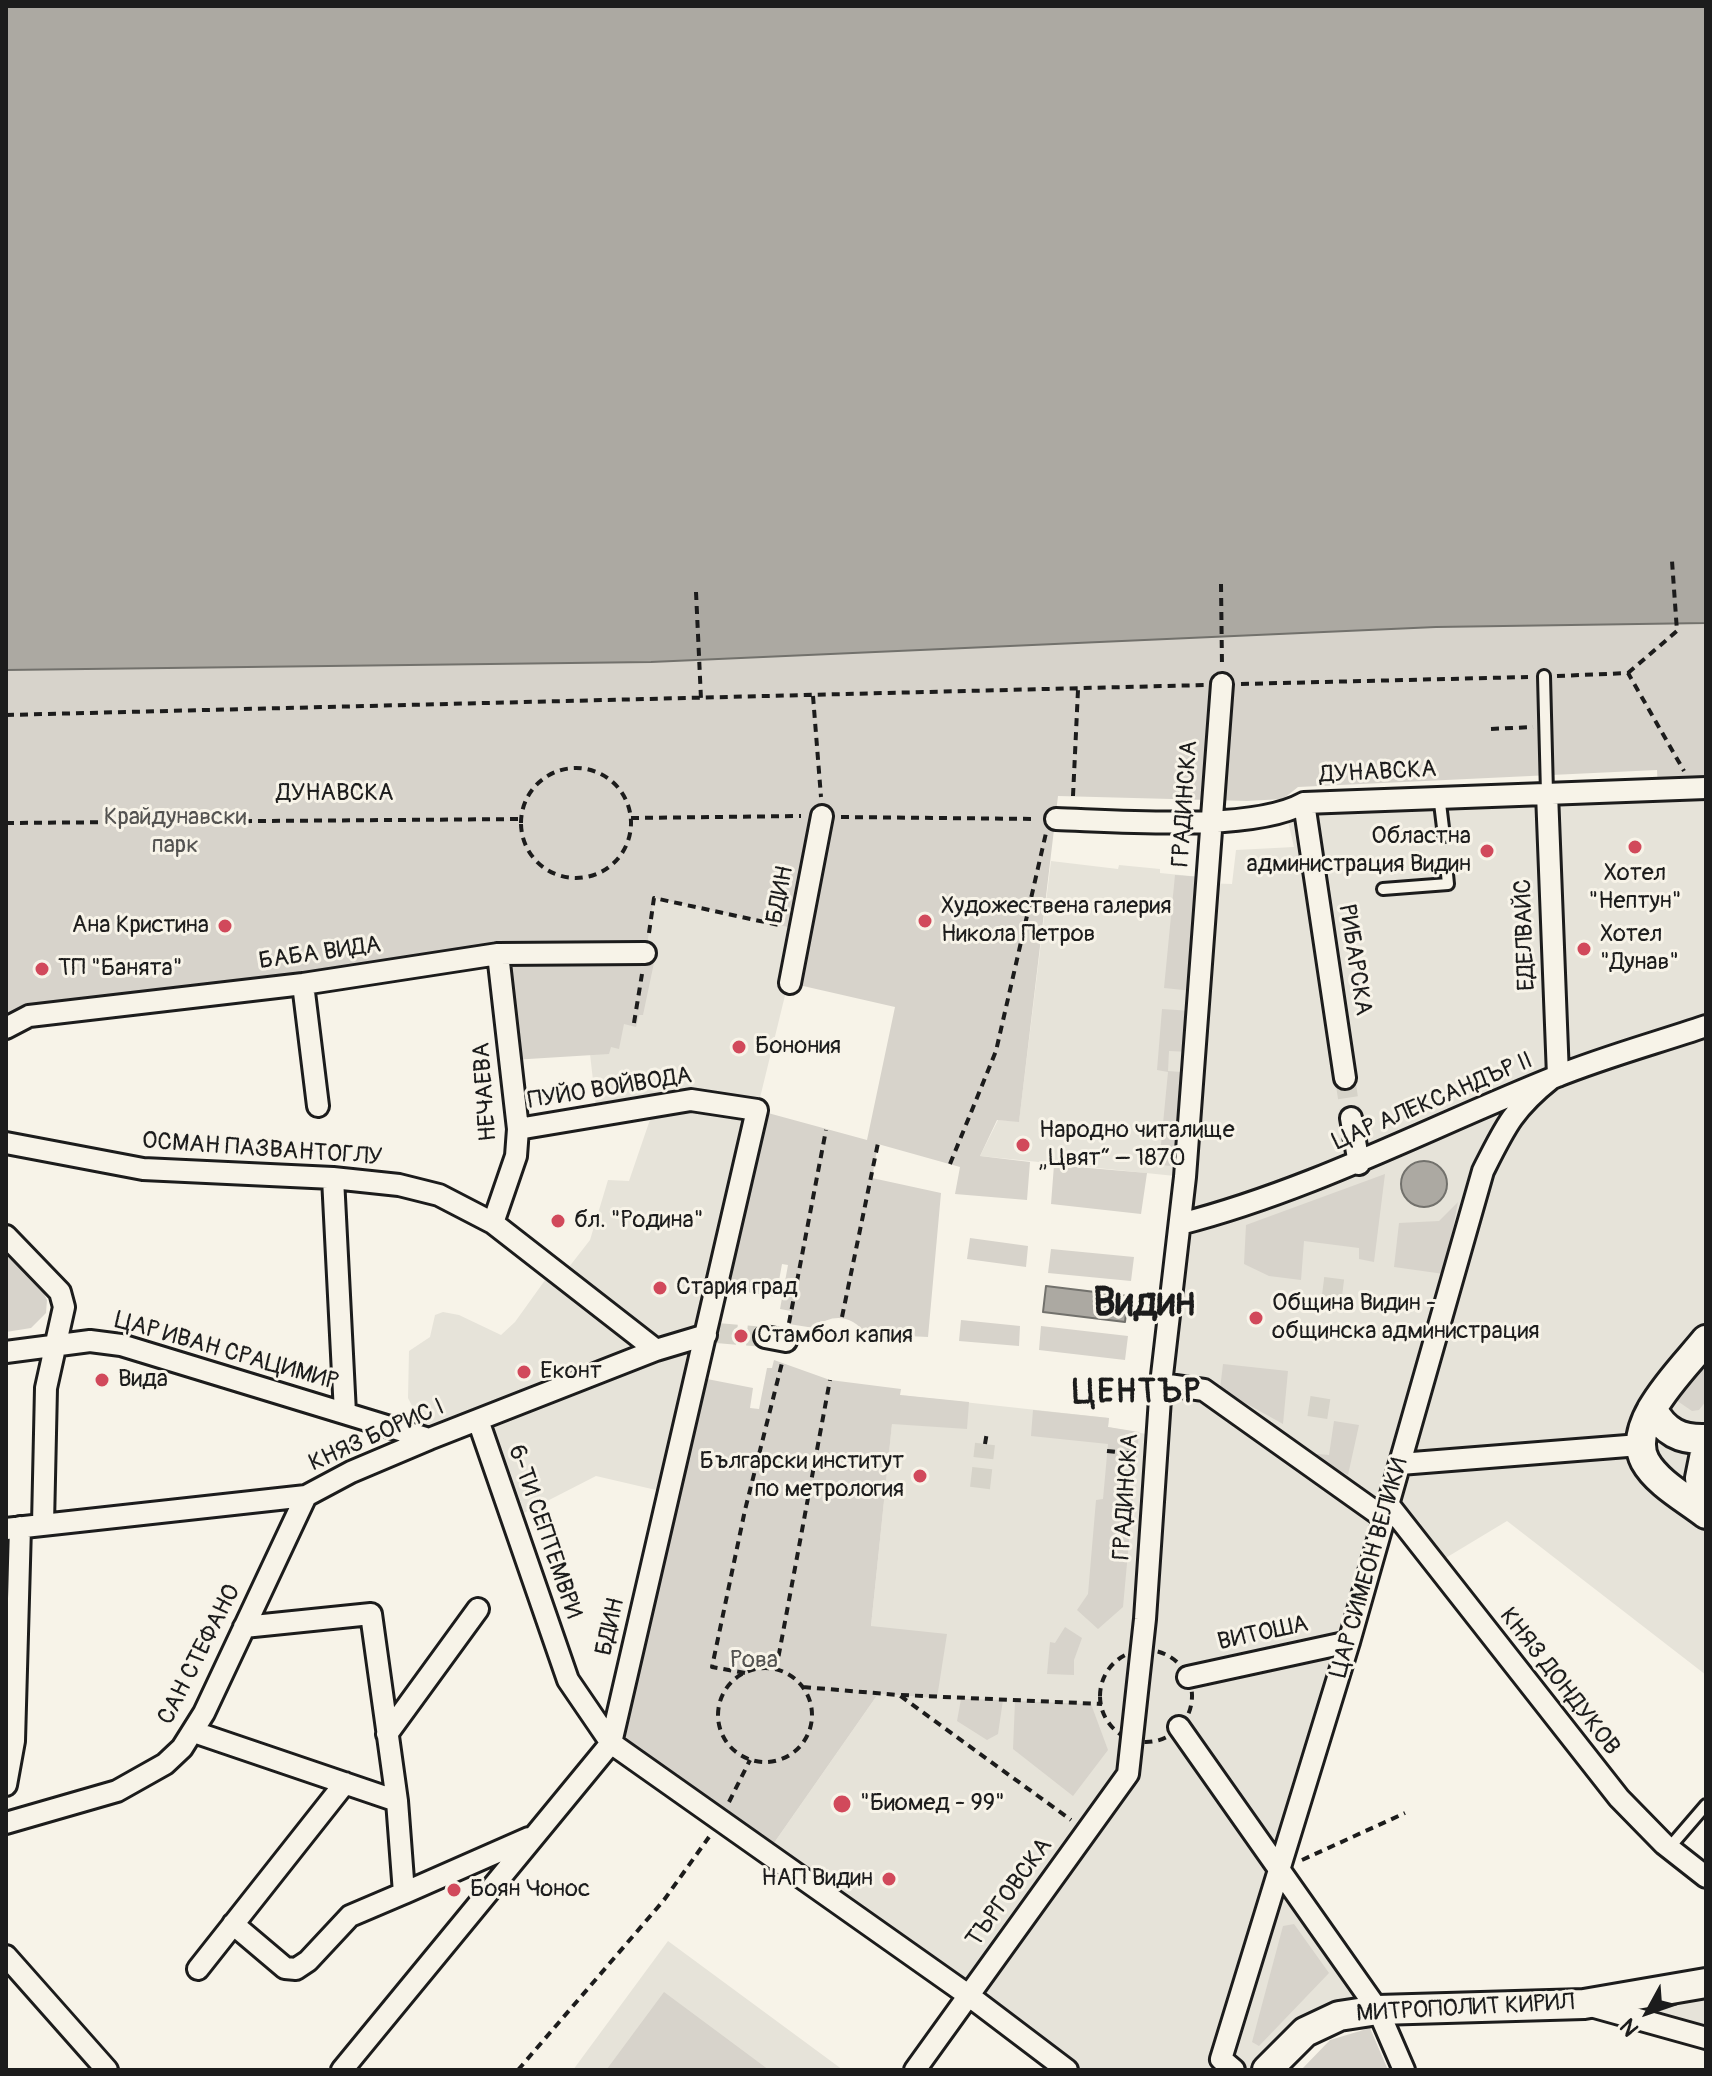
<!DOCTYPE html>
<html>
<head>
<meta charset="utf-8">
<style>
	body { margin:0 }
	#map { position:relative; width:1712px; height:2076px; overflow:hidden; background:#f7f3e8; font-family:Pangolin,sans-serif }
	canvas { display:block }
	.frame { position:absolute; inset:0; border:8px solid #1c1c1c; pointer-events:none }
	.north { position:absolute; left:1608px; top:1972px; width:80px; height:80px; -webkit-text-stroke:6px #f7f3e8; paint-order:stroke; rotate:230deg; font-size:22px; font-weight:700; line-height:32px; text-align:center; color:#1c1c1c }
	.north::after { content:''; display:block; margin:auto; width:28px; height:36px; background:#1c1c1c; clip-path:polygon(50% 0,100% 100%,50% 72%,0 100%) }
</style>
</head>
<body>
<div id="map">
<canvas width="1712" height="2076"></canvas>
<div class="frame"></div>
<div class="north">N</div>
</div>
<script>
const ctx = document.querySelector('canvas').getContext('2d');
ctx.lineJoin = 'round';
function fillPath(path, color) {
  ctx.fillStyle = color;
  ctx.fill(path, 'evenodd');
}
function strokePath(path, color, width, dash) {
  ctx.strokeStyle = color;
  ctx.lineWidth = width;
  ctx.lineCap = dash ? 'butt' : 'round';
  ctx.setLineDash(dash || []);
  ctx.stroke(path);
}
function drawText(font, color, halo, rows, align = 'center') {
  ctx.font = font + ' Pangolin,sans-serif';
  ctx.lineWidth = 6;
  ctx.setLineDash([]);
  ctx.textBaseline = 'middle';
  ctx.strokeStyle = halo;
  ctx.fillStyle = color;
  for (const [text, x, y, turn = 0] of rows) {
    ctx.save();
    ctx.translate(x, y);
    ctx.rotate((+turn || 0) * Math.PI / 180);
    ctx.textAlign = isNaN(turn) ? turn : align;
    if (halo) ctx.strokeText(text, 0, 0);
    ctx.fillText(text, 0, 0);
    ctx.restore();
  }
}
fillPath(new Path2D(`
	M1706 788V1675L1507 1521 1434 1565 1389 1505 1281 1869 1378 2010 1339 2016 1267 2070H1067L767 1853 878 1694 937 1698 871 1626 892 1423 900 1395 1109 1418 1108 1427 1157 1436 1185 1177 980 1156 998 1120 1019 1121 1051 861 1118 869 1119 865 1160 869V873L1201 877V883L1232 884 1236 850 1294 847 1286 813Z
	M654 898 801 930 757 1110 717 1333 708 1332 669 1493 596 1476 512 1519 478 1421 429 1439 408 1398 409 1351 430 1337 435 1315 443 1312 459 1315 501 1335 515 1322 553 1269 562 1276 590 1240 608 1180 629 1181 655 1105 597 1116 590 1054 645 952Z
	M668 1941 843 2070H573Z
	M1706 1983V2038L1584 2004Z`), '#e6e3d9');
fillPath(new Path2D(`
	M1706 623V788L1658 790 1657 770 1298 787 1283 799 1247 801 1058 796 1019 1122 997 1120 980 1156 1030 1162 1027 1200 955 1194 960 1167 878 1144 872 1178 941 1193 928 1337 866 1334C852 1315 832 1313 814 1328L789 1324 791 1311 780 1309 788 1265 782 1264 776 1297 723 1288 757 1110 867 1140 895 1007 790 983 801 930 654 898 646 952 655 958 643 1015H639L636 1027 624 1024 619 1049 611 1047 609 1054 512 1060 498 955 6 1028V670L651 662 1436 627Z
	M1175 875 1201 877 1193 991 1164 988Z
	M1162 1009 1192 1011 1190 1052 1169 1051 1168 1071 1181 1072 1172 1166 1159 1165 1168 1072 1157 1070Z
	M1054 1165 1147 1173 1141 1214 1051 1204Z
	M1385 1174 1374 1262 1359 1259V1248L1304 1241 1301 1280 1269 1276 1244 1264 1246 1225Z
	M1458 1202 1444 1274 1394 1267 1399 1223 1439 1221Z
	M970 1238 1028 1246 1026 1267 967 1259Z
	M1051 1249 1134 1257 1131 1281 1048 1273Z
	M6 1251 39 1283 47 1300 46 1313 31 1328 6 1332Z
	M961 1320 1020 1326 1019 1346 959 1341Z
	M1041 1326 1128 1336 1125 1360 1039 1350Z
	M707 1332 717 1333 707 1379 753 1388 750 1408 759 1409 767 1368H772L774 1360 830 1380 901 1389 900 1395 969 1402 967 1429 892 1424 871 1626 947 1634 937 1698 878 1694 767 1853 611 1743Z
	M1706 1352V1401L1699 1410 1692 1411 1676 1400 1674 1392Z
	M1223 1364 1288 1371 1283 1424 1220 1389Z
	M1033 1410 1109 1418 1108 1427 1139 1432 1123 1607 1098 1629 1077 1610 1088 1594 1096 1500 1103 1499 1108 1444 1031 1436Z
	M1334 1421 1359 1425 1348 1475 1307 1453 1329 1455Z
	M1065 1627 1082 1638 1074 1660V1675L1047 1674 1050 1642 1055 1643Z
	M961 1699 1003 1700 998 1734 987 1740 957 1721Z
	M1015 1701 1091 1704 1108 1750 1073 1796 1013 1749Z
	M1294 1924 1329 1973 1259 2046 1252 2042 1283 1926Z
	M664 1992 769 2070 607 2069Z
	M1370 2028 1388 2070H1301L1330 2040Z`), '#d7d3cb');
const water = new Path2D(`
	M6 6H1706V623L1436 627 651 662 6 670Z
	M1401 1184a23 23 0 1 1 46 0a23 23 0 1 1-46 0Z
	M1046 1286 1128 1296 1125 1322 1043 1312Z`);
fillPath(water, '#aca9a2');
strokePath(water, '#72716c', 2);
strokePath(new Path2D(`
	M1345 1078 1351 1118
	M1323 1287 1347 1290
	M717 1333 765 1337
	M1309 1406 1335 1410
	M980 1488 985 1444`), '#d6d3c9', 20, [20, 10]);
const lane = new Path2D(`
	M1544 676 1547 793
	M1439 795 1444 836
	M1383 889 1448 884 1447 874
	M1669 1848 1706 1805`);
const street = new Path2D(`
	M1547 793 1558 1076
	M1304 803 1345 1078
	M1056 819C1118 821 1253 832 1304 803L1706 788
	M790 983 822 816
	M303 984 318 1106
	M6 1028 29 1016 303 984 498 954 645 953
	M1351 1118 1359 1164
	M6 1143 143 1169 333 1178 399 1185 439 1195 493 1223 656 1350
	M333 1178 345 1413
	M493 1223 516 1156 518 1129 498 954
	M1180 1224C1312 1190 1430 1127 1555 1077 1604 1057 1656 1043 1706 1026
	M6 1236 60 1292 64 1307 46 1388 43 1524
	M765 1337 786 1341
	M6 1352 90 1341 121 1345 429 1439
	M1161 1384 1204 1390 1384 1518
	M478 1420 568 1680 611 1743 968 1995 1067 2070
	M1400 1464 1640 1445
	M1388 1504 1619 1798 1664 1844 1706 1877
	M6 1529 306 1496 351 1472 429 1439 656 1350 706 1335
	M244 1627 371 1614 397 1801 404 1893 529 1838
	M1188 1677 1349 1642
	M1179 1727 1378 2010 1404 2070
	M194 1732 397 1801
	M387 1734 478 1609
	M6 1785 14 1741 20 1527
	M6 1823 117 1791 165 1764 182 1748 204 1713 306 1496
	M233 1924 285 1968 296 1969 308 1961 350 1916 404 1893
	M6 1956 107 2070
	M198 1969 345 1783
	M1591 2006 1706 2038
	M342 2070 611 1743 757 1110 691 1100 518 1129
	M915 2070 1128 1774 1145 1619 1161 1384 1185 1177 1222 684
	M1234 2070 1221 2059 1349 1642 1483 1171C1505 1127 1513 1109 1552 1078`);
const secondary = new Path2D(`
	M1706 1340C1684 1368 1625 1423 1645 1461 1657 1483 1687 1499 1706 1514
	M1652 1409C1665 1432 1680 1440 1706 1439
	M1705 1513 1700 1478 1706 1448
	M1267 2070 1305 2032 1339 2016 1378 2010 1584 2004 1706 1983`);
strokePath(lane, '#1c1c1c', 16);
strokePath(street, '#1c1c1c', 26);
strokePath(secondary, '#1c1c1c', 34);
strokePath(new Path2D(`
	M1221 584 1222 666
	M696 592 701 699
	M1628 673 1677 631 1672 561
	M1557 676 1628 673 1684 771
	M1241 684 1528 677
	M813 696 821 797
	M6 715 1205 685
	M1491 729 1533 727
	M521 823a55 55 0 1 1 110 0a55 55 0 1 1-110 0Z
	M1073 796 1078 690
	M841 817 1037 819
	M631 818 801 816
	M6 823 521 819
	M649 933 654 898 783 926
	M634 1023 642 974
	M950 1164 996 1051 1046 833
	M842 1317 878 1143
	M789 1323 826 1130
	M985 1444 987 1432
	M1107 1451 1136 1454
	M1100 1696a46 46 0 1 1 92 0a46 46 0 1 1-92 0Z
	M718 1715a47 47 0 1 1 94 0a47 47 0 1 1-94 0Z
	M776 1670 830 1380
	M745 1673 712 1667 745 1510 783 1359
	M803 1687 899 1695 1071 1820
	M901 1695 1102 1704
	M729 1802 750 1760
	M1302 1860 1405 1813
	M518 2070 664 1900 709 1837`), '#1c1c1c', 4, [8, 6]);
strokePath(lane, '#f7f3e8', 10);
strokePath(street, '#f7f3e8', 20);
strokePath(secondary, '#f7f3e8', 28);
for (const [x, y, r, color] of [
	[1635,847,8,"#d1495b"],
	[1487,851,8,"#d1495b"],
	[925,921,8,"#d1495b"],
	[225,926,8,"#d1495b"],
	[1584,949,8,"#d1495b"],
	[42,969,8,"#d1495b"],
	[739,1047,8,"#d1495b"],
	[1023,1145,8,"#d1495b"],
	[558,1221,8,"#d1495b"],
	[660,1288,8,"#d1495b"],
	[1256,1318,8,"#d1495b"],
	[741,1336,8,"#d1495b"],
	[524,1372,8,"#d1495b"],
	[102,1380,8,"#d1495b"],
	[920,1476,8,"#d1495b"],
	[842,1804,10,"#d1495b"],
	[889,1879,8,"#d1495b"],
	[454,1890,8,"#d1495b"]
]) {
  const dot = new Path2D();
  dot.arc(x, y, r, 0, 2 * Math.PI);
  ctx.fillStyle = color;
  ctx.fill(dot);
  strokePath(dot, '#f7f3e8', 3);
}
drawText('24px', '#1c1c1c', '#f7f3e8', [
	["ДУНАВСКА",1378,773,-3],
	["ДУНАВСКА",335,794],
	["ГРАДИНСКА",1186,804,-86],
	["БДИН",781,895,-79],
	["ЕДЕЛВАЙС",1526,935,-92],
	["БАБА ВИДА",320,954,-8],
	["РИБАРСКА",1354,960,81],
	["ПУЙО ВОЙВОДА",610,1089,-9],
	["НЕЧАЕВА",486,1092,-94],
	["ЦАР АЛЕКСАНДЪР II",1433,1102,-23],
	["ОСМАН ПАЗВАНТОГЛУ",262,1150,4],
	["ЦАР ИВАН СРАЦИМИР",226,1352,16],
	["КНЯЗ БОРИС I",377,1436,-24],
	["ГРАДИНСКА",1127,1497,-86],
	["6-ТИ СЕПТЕМВРИ",544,1532,71],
	["ЦАР СИМЕОН ВЕЛИКИ",1370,1568,-74],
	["БДИН",611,1627,-77],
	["ВИТОША",1263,1634,-12],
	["САН СТЕФАНО",200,1655,-63],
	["КНЯЗ ДОНДУКОВ",1559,1682,52],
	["ТЪРГОВСКА",1010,1893,-54],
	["МИТРОПОЛИТ КИРИЛ",1465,2009,-3]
]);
drawText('24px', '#545351', '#f7f3e8', [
	["Крайдунавски",175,818],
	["парк",175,846],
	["Рова",754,1661]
]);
drawText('24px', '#1c1c1c', '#f7f3e8', [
	["Областна",1471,837,"right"],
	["администрация Видин",1471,865,"right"],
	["Хотел",1635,874,"center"],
	["\"Нептун\"",1635,902,"center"],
	["Художествена галерия",941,907],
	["Никола Петров",941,935],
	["Ана Кристина",209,926,"right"],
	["Хотел",1600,935],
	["\"Дунав\"",1600,963],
	["ТП \"Банята\"",58,969],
	["Бонония",755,1047],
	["Народно читалище",1039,1131],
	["„Цвят“ – 1870",1039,1159],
	["бл. \"Родина\"",574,1221],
	["Стария град",676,1288],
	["Община Видин -",1272,1304],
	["общинска администрация",1272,1332],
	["Стамбол капия",757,1336],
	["Еконт",540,1372],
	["Вида",118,1380],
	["Български институт",904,1462,"right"],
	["по метрология",904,1490,"right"],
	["\"Биомед - 99\"",860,1804],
	["НАП Видин",873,1879,"right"],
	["Боян Чонос",470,1890]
], 'left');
ctx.letterSpacing = '2px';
drawText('bold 32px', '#1c1c1c', '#f7f3e8', [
	["ЦЕНТЪР",1137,1394]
]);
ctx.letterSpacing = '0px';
drawText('bold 40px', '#1c1c1c', '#f7f3e8', [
	["Видин",1144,1305]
]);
</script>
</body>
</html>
